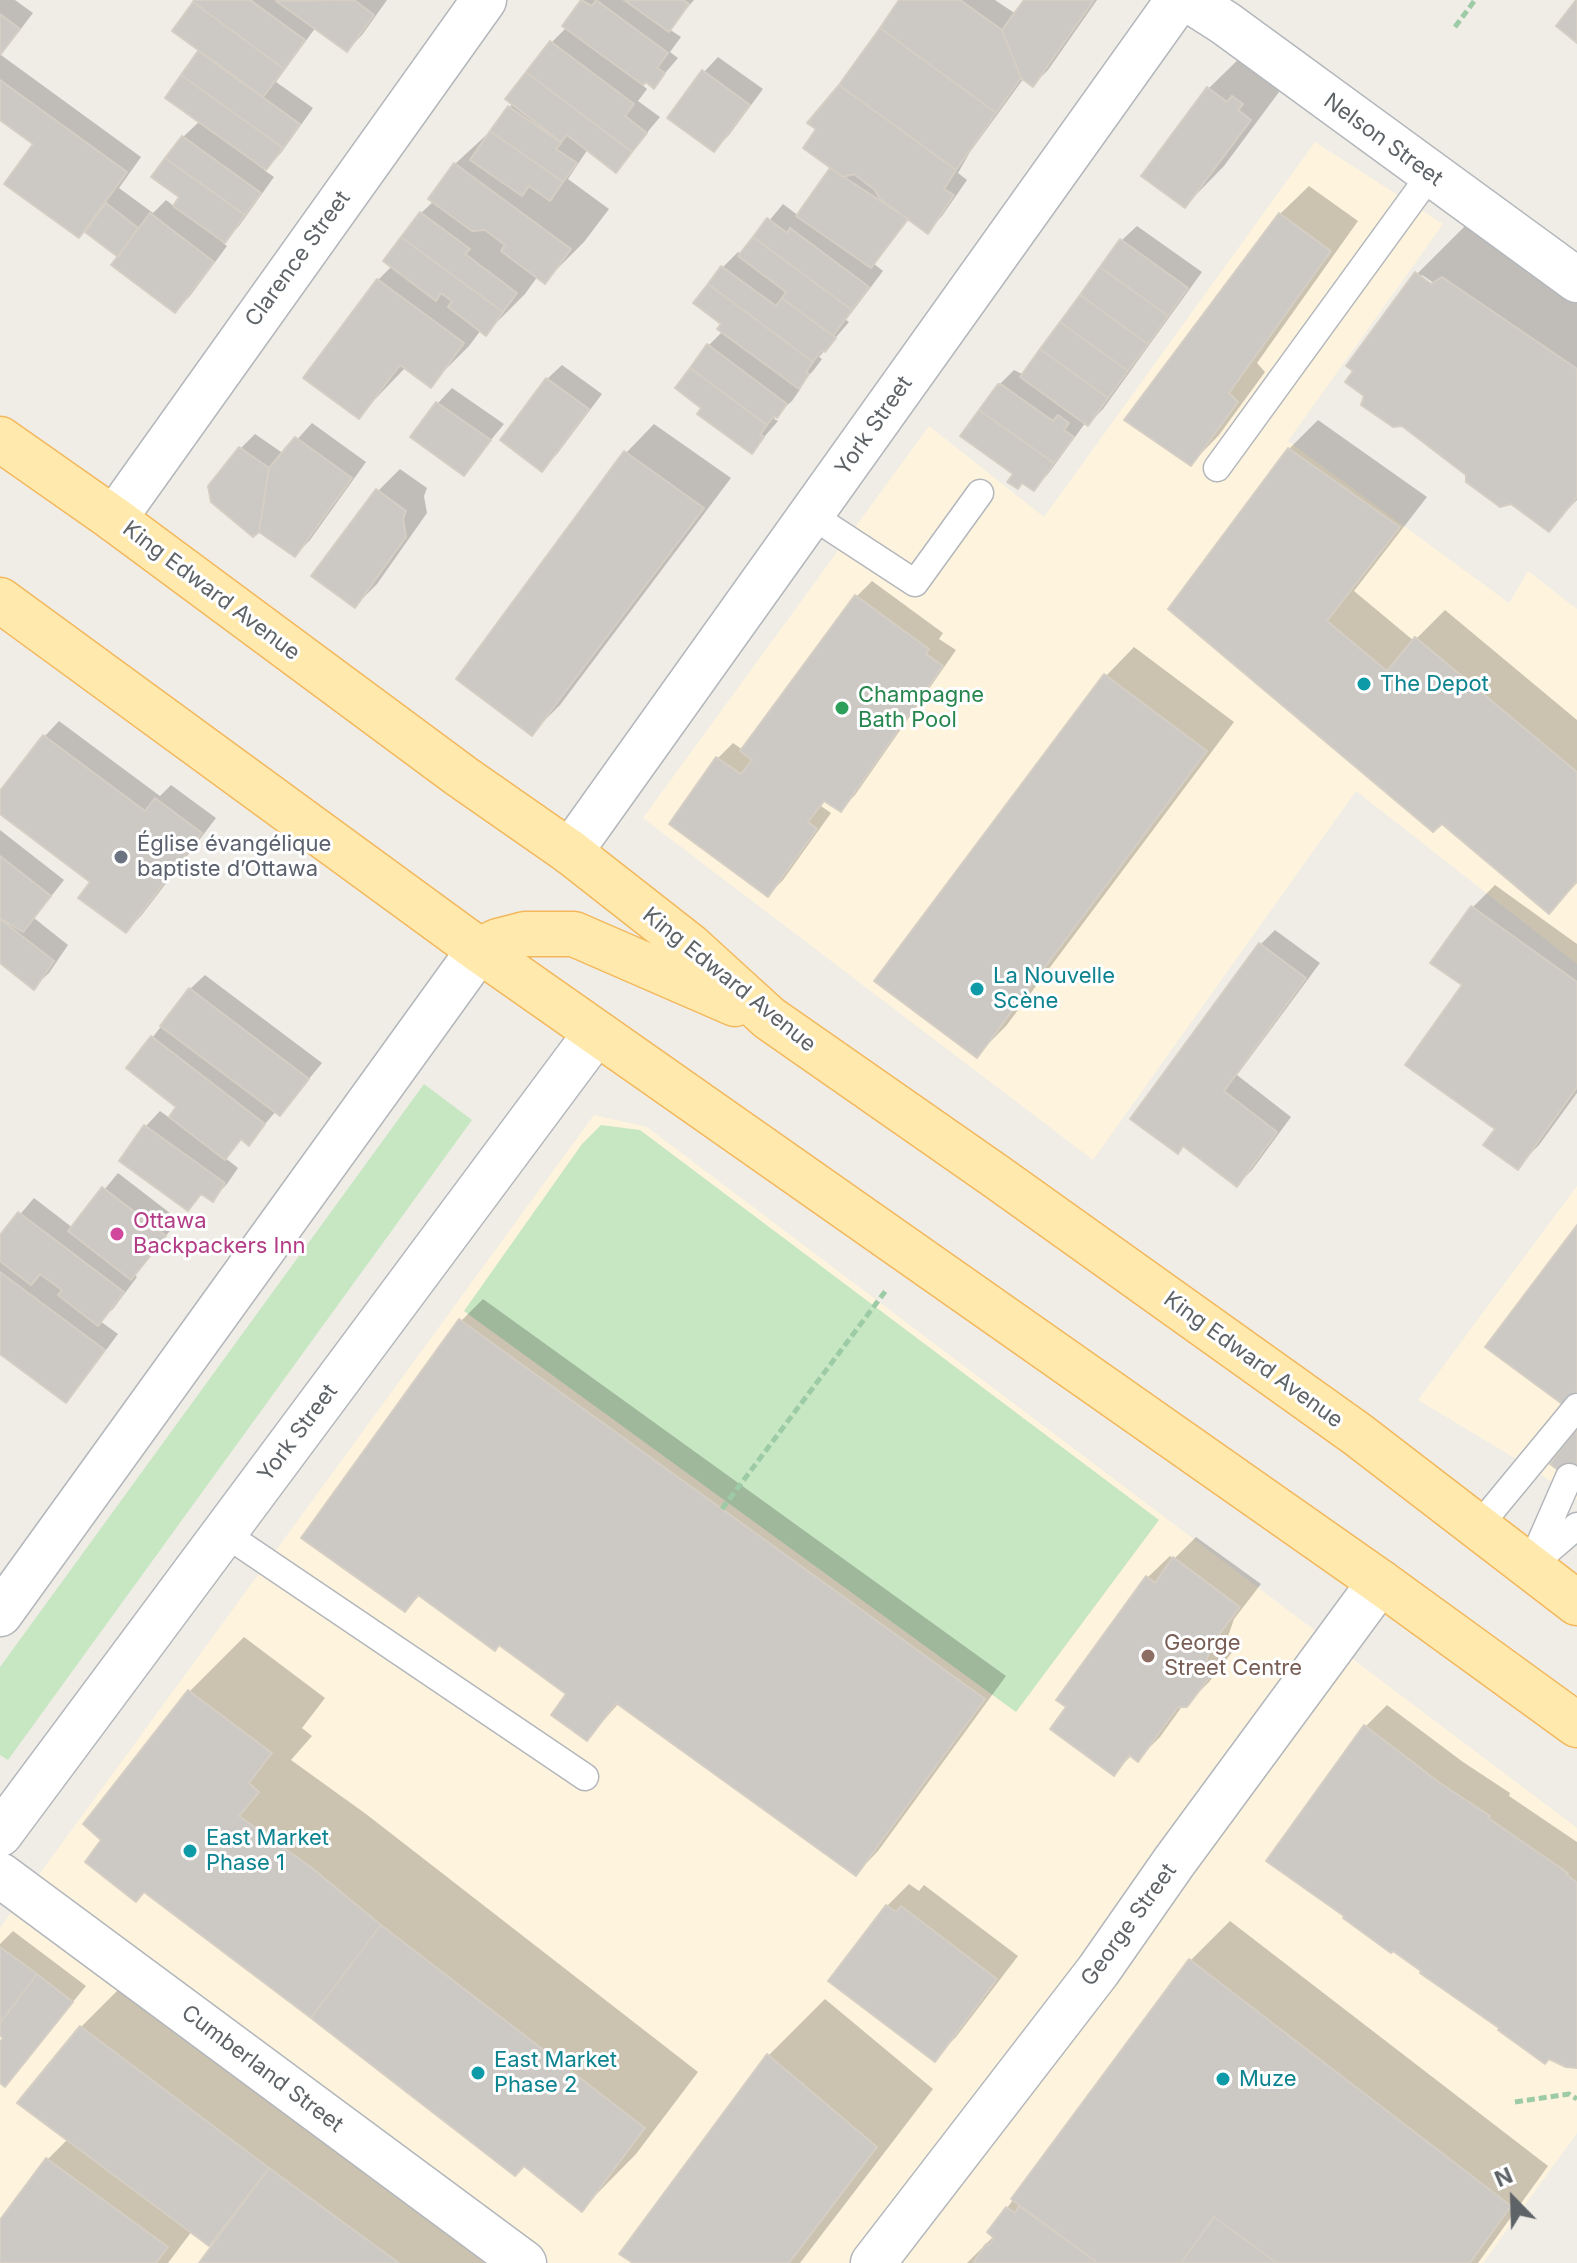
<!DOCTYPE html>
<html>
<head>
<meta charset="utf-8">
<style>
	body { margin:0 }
	#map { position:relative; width:1577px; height:2263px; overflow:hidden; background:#f0ede6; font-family:Inter,sans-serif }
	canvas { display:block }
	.north { position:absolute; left:1473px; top:2159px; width:80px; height:80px; -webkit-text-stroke:6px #fff; paint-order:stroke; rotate:337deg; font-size:22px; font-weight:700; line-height:32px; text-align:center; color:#5e6367 }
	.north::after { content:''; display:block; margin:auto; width:28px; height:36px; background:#5e6367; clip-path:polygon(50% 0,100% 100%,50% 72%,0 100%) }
</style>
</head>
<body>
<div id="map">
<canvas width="1577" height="2263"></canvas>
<div class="north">N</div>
</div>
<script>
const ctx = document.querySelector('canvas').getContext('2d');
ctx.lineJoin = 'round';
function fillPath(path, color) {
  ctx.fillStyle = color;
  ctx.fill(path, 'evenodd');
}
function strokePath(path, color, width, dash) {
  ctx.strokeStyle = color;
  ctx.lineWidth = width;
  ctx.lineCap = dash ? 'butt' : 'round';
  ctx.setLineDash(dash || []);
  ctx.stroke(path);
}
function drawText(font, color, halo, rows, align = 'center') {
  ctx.font = font + ' Inter,sans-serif';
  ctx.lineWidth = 6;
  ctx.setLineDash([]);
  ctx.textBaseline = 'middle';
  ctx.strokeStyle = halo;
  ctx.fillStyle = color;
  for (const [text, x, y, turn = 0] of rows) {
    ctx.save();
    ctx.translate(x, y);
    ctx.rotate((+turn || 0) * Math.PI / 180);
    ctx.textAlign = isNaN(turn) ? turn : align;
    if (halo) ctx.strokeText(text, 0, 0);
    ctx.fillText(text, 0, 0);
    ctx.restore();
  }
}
fillPath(new Path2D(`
	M1315 142 1443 224 1288 441 1509 603 1528 571 1577 609V964L1356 791 1093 1160 643 818 929 426 1044 517Z
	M594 1115 647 1127 1577 1828V2133L1483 2263H0V1928Z
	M1577 1186V1500L1536 1471 1418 1400Z`), '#fef3dd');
fillPath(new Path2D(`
	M424 1084 472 1120 8 1760 0 1755V1667Z
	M601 1125 640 1130 1159 1520 1016 1712 464 1311 582 1144Z`), '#c7e7c3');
fillPath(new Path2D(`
	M0 0H15L33 13 1 55 141 157 119 188 153 213 166 200 175 207 182 197 183 137 200 121 168 97 201 50 197 0H387L362 35 347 50 316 27 276 82 313 108 281 153 264 170 274 177 239 226 223 243 227 246 190 296 175 311 121 257 85 230 36 143 0 117Z
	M584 0H694L669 29 681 37 670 52 678 58 654 86 646 80 641 84 647 89 638 101 660 117 616 170 588 149 568 179 609 209 584 242 545 281 538 276 525 294 486 333 481 330 469 346 430 385 406 367 359 416 378 280 392 266 421 213 434 201 455 164 496 126 513 103 508 99 552 42 567 27 565 25Z
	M902 0H995L1016 14 1026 0H1097L1048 70 1033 85 1024 78 970 152 958 173 967 180 942 216 928 231 910 218 873 263 883 271 846 320 849 322 819 357 822 359 813 371 798 386 801 388 792 401 776 415 774 419 778 421 751 452 704 407 677 388 709 345 723 331 724 323 696 302 723 267 738 252 741 255 783 204 799 216 833 167 840 86Z
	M1248 50 1288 80 1224 166 1185 206 1208 89Z
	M718 57 763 89 729 135 714 150 704 72Z
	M1309 186 1358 221 1257 363 1265 372 1219 435 1191 464 1280 214Z
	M1466 225 1577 288V500L1548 529 1417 274ZM1422 275 1441 288 1438 291 1422 280Z
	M1137 226 1202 272 1103 409 1088 424 1086 422 1048 474 1033 489 1016 474 999 385 1014 370 1024 375 1122 240Z
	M562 365 602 394 557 454 542 469 547 379Z
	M452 388 504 424 464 473 438 403Z
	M1318 420 1427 497 1354 591 1414 641 1445 610 1577 720V883L1549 911 1442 821 1171 609 1289 449Z
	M312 423 366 462 310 540 295 555 240 449 255 434 284 454Z
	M654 424 731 478 560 705 532 733 626 453Z
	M400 469 427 488 424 496 427 513 377 584 355 606 378 491Z
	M872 581 943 633 939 639 956 650 855 795 841 809 826 800 821 806 831 813 783 880 768 895 672 823 718 758 733 743 743 750 857 596Z
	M1134 647 1234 722 1006 1026 977 1055 1106 676Z
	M59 721 160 796 171 785 216 818 141 916 126 931 93 881 0 811V795L45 736Z
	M0 830 64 880 34 918 68 945 49 973 34 987 0 962Z
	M1495 885 1577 944V1093L1539 1145 1517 1167 1498 1128 1465 985 1433 962 1473 907Z
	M1275 930 1320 963 1237 1075 1291 1117 1252 1170 1237 1185 1184 1145 1260 945Z
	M205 975 322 1063 280 1114 276 1111 249 1143 243 1138 224 1157 238 1168 227 1184 213 1199 203 1193 188 1208 121 1160 146 1126 160 1111 171 1119 179 1107 129 1068 190 989Z
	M118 1173 179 1220 134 1274 137 1277 113 1309 100 1321 118 1334 80 1385 65 1400 0 1351V1238L34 1198 73 1228Z
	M483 1299 1006 1676 878 1851 856 1874 619 1703 587 1739 568 1693 500 1644 421 1594 405 1610 461 1321Z
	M1196 1537 1261 1584 1234 1619 1225 1645 1233 1651 1209 1682 1186 1705H1183L1160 1737 1138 1759 1132 1755 1114 1773 1147 1578 1170 1556 1174 1559Z
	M244 1637 325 1698 302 1728 312 1736 291 1760 366 1814 698 2072 636 2154 582 2209 524 2164 145 1890 189 1692Z
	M1387 1705 1463 1762 1510 1793 1509 1796 1577 1842V2065L1365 1727Z
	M909 1884 919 1891 924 1885 1018 1956 956 2037 934 2059 887 1906Z
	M1230 1921 1548 2166 1478 2263H1102L1026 2208 1023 2211 1095 2263H967L994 2236 1007 2208 1191 1960Z
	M13 1931 86 1986 5 2084 0 2080V2046L6 2037 0 2033V1944Z
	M130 1978 491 2263H201L224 2233 222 2231 209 2244 192 2231 168 2263H0V2224L48 2159 68 2139 81 2027Z
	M825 1999 933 2089 800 2263H636L768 2056Z`), '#0003');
const building = new Path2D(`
	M194 0H250L305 40 284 69 193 2Z
	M354 0 374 15 347 52 276 1Z
	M581 0 592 6 596 0 668 53 657 68 665 73 654 89 646 82 643 85 562 26Z
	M624 0H683L689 4 669 32Z
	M899 0H960L1002 30 1021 78 996 113 880 28Z
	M1024 0H1094L1033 87 1021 78 1002 30Z
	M1576 0H1577V43L1556 26Z
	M193 2 284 69 263 97 172 31Z
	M0 14 20 29 0 55Z
	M880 28 996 113 956 170 839 85Z
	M550 41 634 104 625 116 647 133 632 152 526 72Z
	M198 51 300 124 283 148 181 75Z
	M702 70 750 105 714 152 667 118Z
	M526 72 632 152 616 173 567 135 561 142 505 99Z
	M181 75 283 148 266 170 165 98Z
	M0 80 127 172 79 238 4 184 33 144 0 120Z
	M839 85 956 170 944 189 954 195 928 234 880 199 875 190 854 174 843 177 803 148 816 129 807 123Z
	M1207 87 1227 102 1232 96 1243 104 1238 110 1251 120 1185 208 1141 176Z
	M508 106 561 143 556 149 577 163 563 182 490 131Z
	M490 131 563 182 550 201 529 186 522 196 470 160Z
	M182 136 261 193 245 215 165 158Z
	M165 158 245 215 225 243 173 206 179 197 151 177Z
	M454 163 571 249 545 284 501 251 505 245 485 230 472 231 428 199Z
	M830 168 908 219 871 268 796 216Z
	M106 203 138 228 118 257 85 232Z
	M420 212 470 249 465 254 517 293 503 312 401 237Z
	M150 213 214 262 175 313 111 265Z
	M1279 213 1331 251 1229 393 1238 402 1191 466 1124 420Z
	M767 218 787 233 790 228 869 287 852 310 753 237Z
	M401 237 503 312 486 336 448 307 452 301 441 293 436 301 383 261Z
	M753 237 852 310 833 336 782 298 786 292 738 256Z
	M1120 239 1188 288 1168 316 1100 267Z
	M721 266 776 306 782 298 836 338 825 352 822 350 813 362 708 284Z
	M1100 267 1168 316 1148 344 1080 295Z
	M1415 272 1431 284 1442 277 1577 369V497L1549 532 1511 504 1500 507 1466 482V475L1402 426 1393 427 1361 405 1364 396 1345 382 1353 371 1346 366Z
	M377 279 464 343 431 388 400 365 359 419 303 378Z
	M708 284 813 362 806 372 809 374 799 389 717 329 721 324 693 303Z
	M1080 295 1148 344 1128 371 1060 322Z
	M1060 322 1128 371 1108 398 1040 349Z
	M707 344 787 404 777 418 774 416 767 425 690 368Z
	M1040 349 1108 398 1088 426 1020 377Z
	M690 368 767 425 760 435 764 437 752 454 697 414 701 408 675 388Z
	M546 378 589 409 542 472 500 440Z
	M998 384 1002 385 1053 421 1058 415 1069 423 1064 430 1074 437 1054 463 979 410Z
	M436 402 491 440 464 476 410 437Z
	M979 410 1054 463 1034 491 1022 483 1018 489 1007 482 1013 474 960 436Z
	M295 437 352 478 295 557 259 532 269 468Z
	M239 447 269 468 259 532 253 537 211 502 208 486Z
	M1288 448 1400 527 1327 621 1387 671 1415 637 1577 772V881L1549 914 1442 824 1433 832 1168 609Z
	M624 451 704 508 532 736 456 679Z
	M376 489 406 511 403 519 406 537 355 608 311 576Z
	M855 595 929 649 926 654 943 666 841 812 824 801 808 822 817 829 768 897 669 824 716 757 741 774 752 760 740 751Z
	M1104 674 1207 751 977 1058 874 981Z
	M43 735 145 811 155 798 202 833 126 933 78 898 90 882 0 814V791Z
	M0 856 51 896 23 932 0 918Z
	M1471 906 1577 982V1087L1518 1170 1483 1145 1495 1129 1405 1065 1462 985 1430 963Z
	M0 919 54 961 34 990 0 963Z
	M1259 943 1306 978 1224 1091 1277 1132 1237 1187 1183 1146 1178 1154 1130 1119Z
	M189 988 309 1079 280 1116 160 1026Z
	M151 1036 265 1124 249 1146 241 1139 225 1160 169 1117 176 1107 126 1068Z
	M144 1125 225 1183 213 1202 201 1194 188 1211 119 1161Z
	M102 1187 166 1236 131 1280 68 1231Z
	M18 1212 124 1292 98 1326 58 1295 62 1290 40 1274 31 1285 0 1261V1235Z
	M1577 1225V1390L1565 1406 1485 1347Z
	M0 1272 105 1350 66 1403 0 1354Z
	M459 1319 985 1699 856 1876 616 1703 587 1741 551 1715 566 1694 499 1645 495 1651 418 1595 405 1612 301 1538Z
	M1577 1427V1484L1550 1464Z
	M1173 1557 1240 1607 1212 1644 1204 1668 1212 1674 1187 1707H1178L1138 1762 1129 1755 1114 1776 1050 1729 1066 1707 1056 1700 1146 1576 1155 1583Z
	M188 1690 272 1753 249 1783 259 1792 239 1816 312 1868 381 1925 311 2018 144 1892 136 1902 85 1862 101 1840 83 1824Z
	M1364 1725 1440 1783 1490 1816 1488 1818 1568 1873 1566 1874 1577 1883V2068L1566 2067 1549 2059 1545 2064 1498 2030 1499 2028 1420 1973 1421 1971 1393 1951 1391 1953 1343 1918 1344 1916 1266 1861Z
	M886 1905 896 1912 901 1906 997 1979 935 2062 828 1981Z
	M381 1925 645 2128 582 2212 524 2166 515 2176 311 2018Z
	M0 1947 37 1974 0 2023Z
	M1189 1959 1511 2206 1470 2263H1277L1214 2217 1181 2263H1098L1011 2199Z
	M37 1974 73 2002 5 2087 0 2083V2042L3 2038 0 2035V2023Z
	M80 2026 269 2168 209 2246 17 2103Z
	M767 2054 877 2147 789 2263H633L619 2254Z
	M46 2158 168 2247 156 2263H0V2220Z
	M269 2168 399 2263H199Z
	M1019 2206 1098 2263H973L986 2244 989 2245 994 2238 987 2232 1006 2207 1015 2213Z
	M1214 2217 1277 2263H1181Z`);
fillPath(building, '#ccc8c3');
strokePath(building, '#d5cec4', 2);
const service = new Path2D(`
	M1217 468 1430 175
	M811 515 915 583 980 493
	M1478 1527 1577 1407
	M224 1533 585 1777
	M1536 1561 1577 1526
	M1530 1566 1569 1477`);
const minor = new Path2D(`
	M1189 0 1225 23 1577 280
	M114 519 484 0
	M570 852 1178 0
	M0 1614 479 950
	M0 1834 596 1033
	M0 1875 524 2263
	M873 2263 1098 1971 1174 1862 1380 1582`);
const primary = new Path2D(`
	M0 439 114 519 461 776 570 852 690 946 769 1018 997 1177 1357 1434 1577 1603
	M0 600 479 950 1380 1582 1577 1725
	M479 950 498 941 525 934H574L735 1004`);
strokePath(service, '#b3b7bb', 29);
strokePath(minor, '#b3b7bb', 47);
strokePath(primary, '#f3b85d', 47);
strokePath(new Path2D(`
	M1455 27 1475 0
	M722 1509 887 1289
	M1515 2102 1569 2094 1577 2099`), '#9dcba5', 5, [8, 4]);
strokePath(service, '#fff', 26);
strokePath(minor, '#fff', 44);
strokePath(primary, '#ffe9ac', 44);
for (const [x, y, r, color] of [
	[1364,684,8,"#0f9aa8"],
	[842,708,8,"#2e9e5b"],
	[121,857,8,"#6b7280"],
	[977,989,8,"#0f9aa8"],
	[117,1234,8,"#d1479c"],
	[1148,1656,8,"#8d6e63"],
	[190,1851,8,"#0f9aa8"],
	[478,2073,8,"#0f9aa8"],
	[1223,2079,8,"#0f9aa8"]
]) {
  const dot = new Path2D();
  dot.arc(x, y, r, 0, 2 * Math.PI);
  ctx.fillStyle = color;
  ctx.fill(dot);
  strokePath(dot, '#fff', 3);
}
drawText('22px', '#5e6367', '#fff', [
	["Nelson Street",1383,140,36],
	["Clarence Street",298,259,-54],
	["York Street",874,426,-55],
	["King Edward Avenue",211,591,37],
	["King Edward Avenue",729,980,39],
	["King Edward Avenue",1253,1360,36],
	["York Street",298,1433,-53],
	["George Street",1129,1925,-54],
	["Cumberland Street",262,2069,37]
]);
drawText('22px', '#0d838f', '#fff', [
	["The Depot",1380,684],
	["La Nouvelle",993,976],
	["Scène",993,1001],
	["East Market",206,1838],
	["Phase 1",206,1863],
	["East Market",494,2060],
	["Phase 2",494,2085],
	["Muze",1239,2079]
], 'left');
drawText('22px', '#27864d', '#fff', [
	["Champagne",858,695],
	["Bath Pool",858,720]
], 'left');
drawText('22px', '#5b616d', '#fff', [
	["Église évangélique",137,844],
	["baptiste d’Ottawa",137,869]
], 'left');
drawText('22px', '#b23c85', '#fff', [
	["Ottawa",133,1221],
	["Backpackers Inn",133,1246]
], 'left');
drawText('22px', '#785e54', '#fff', [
	["George",1164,1643],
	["Street Centre",1164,1668]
], 'left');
</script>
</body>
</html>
